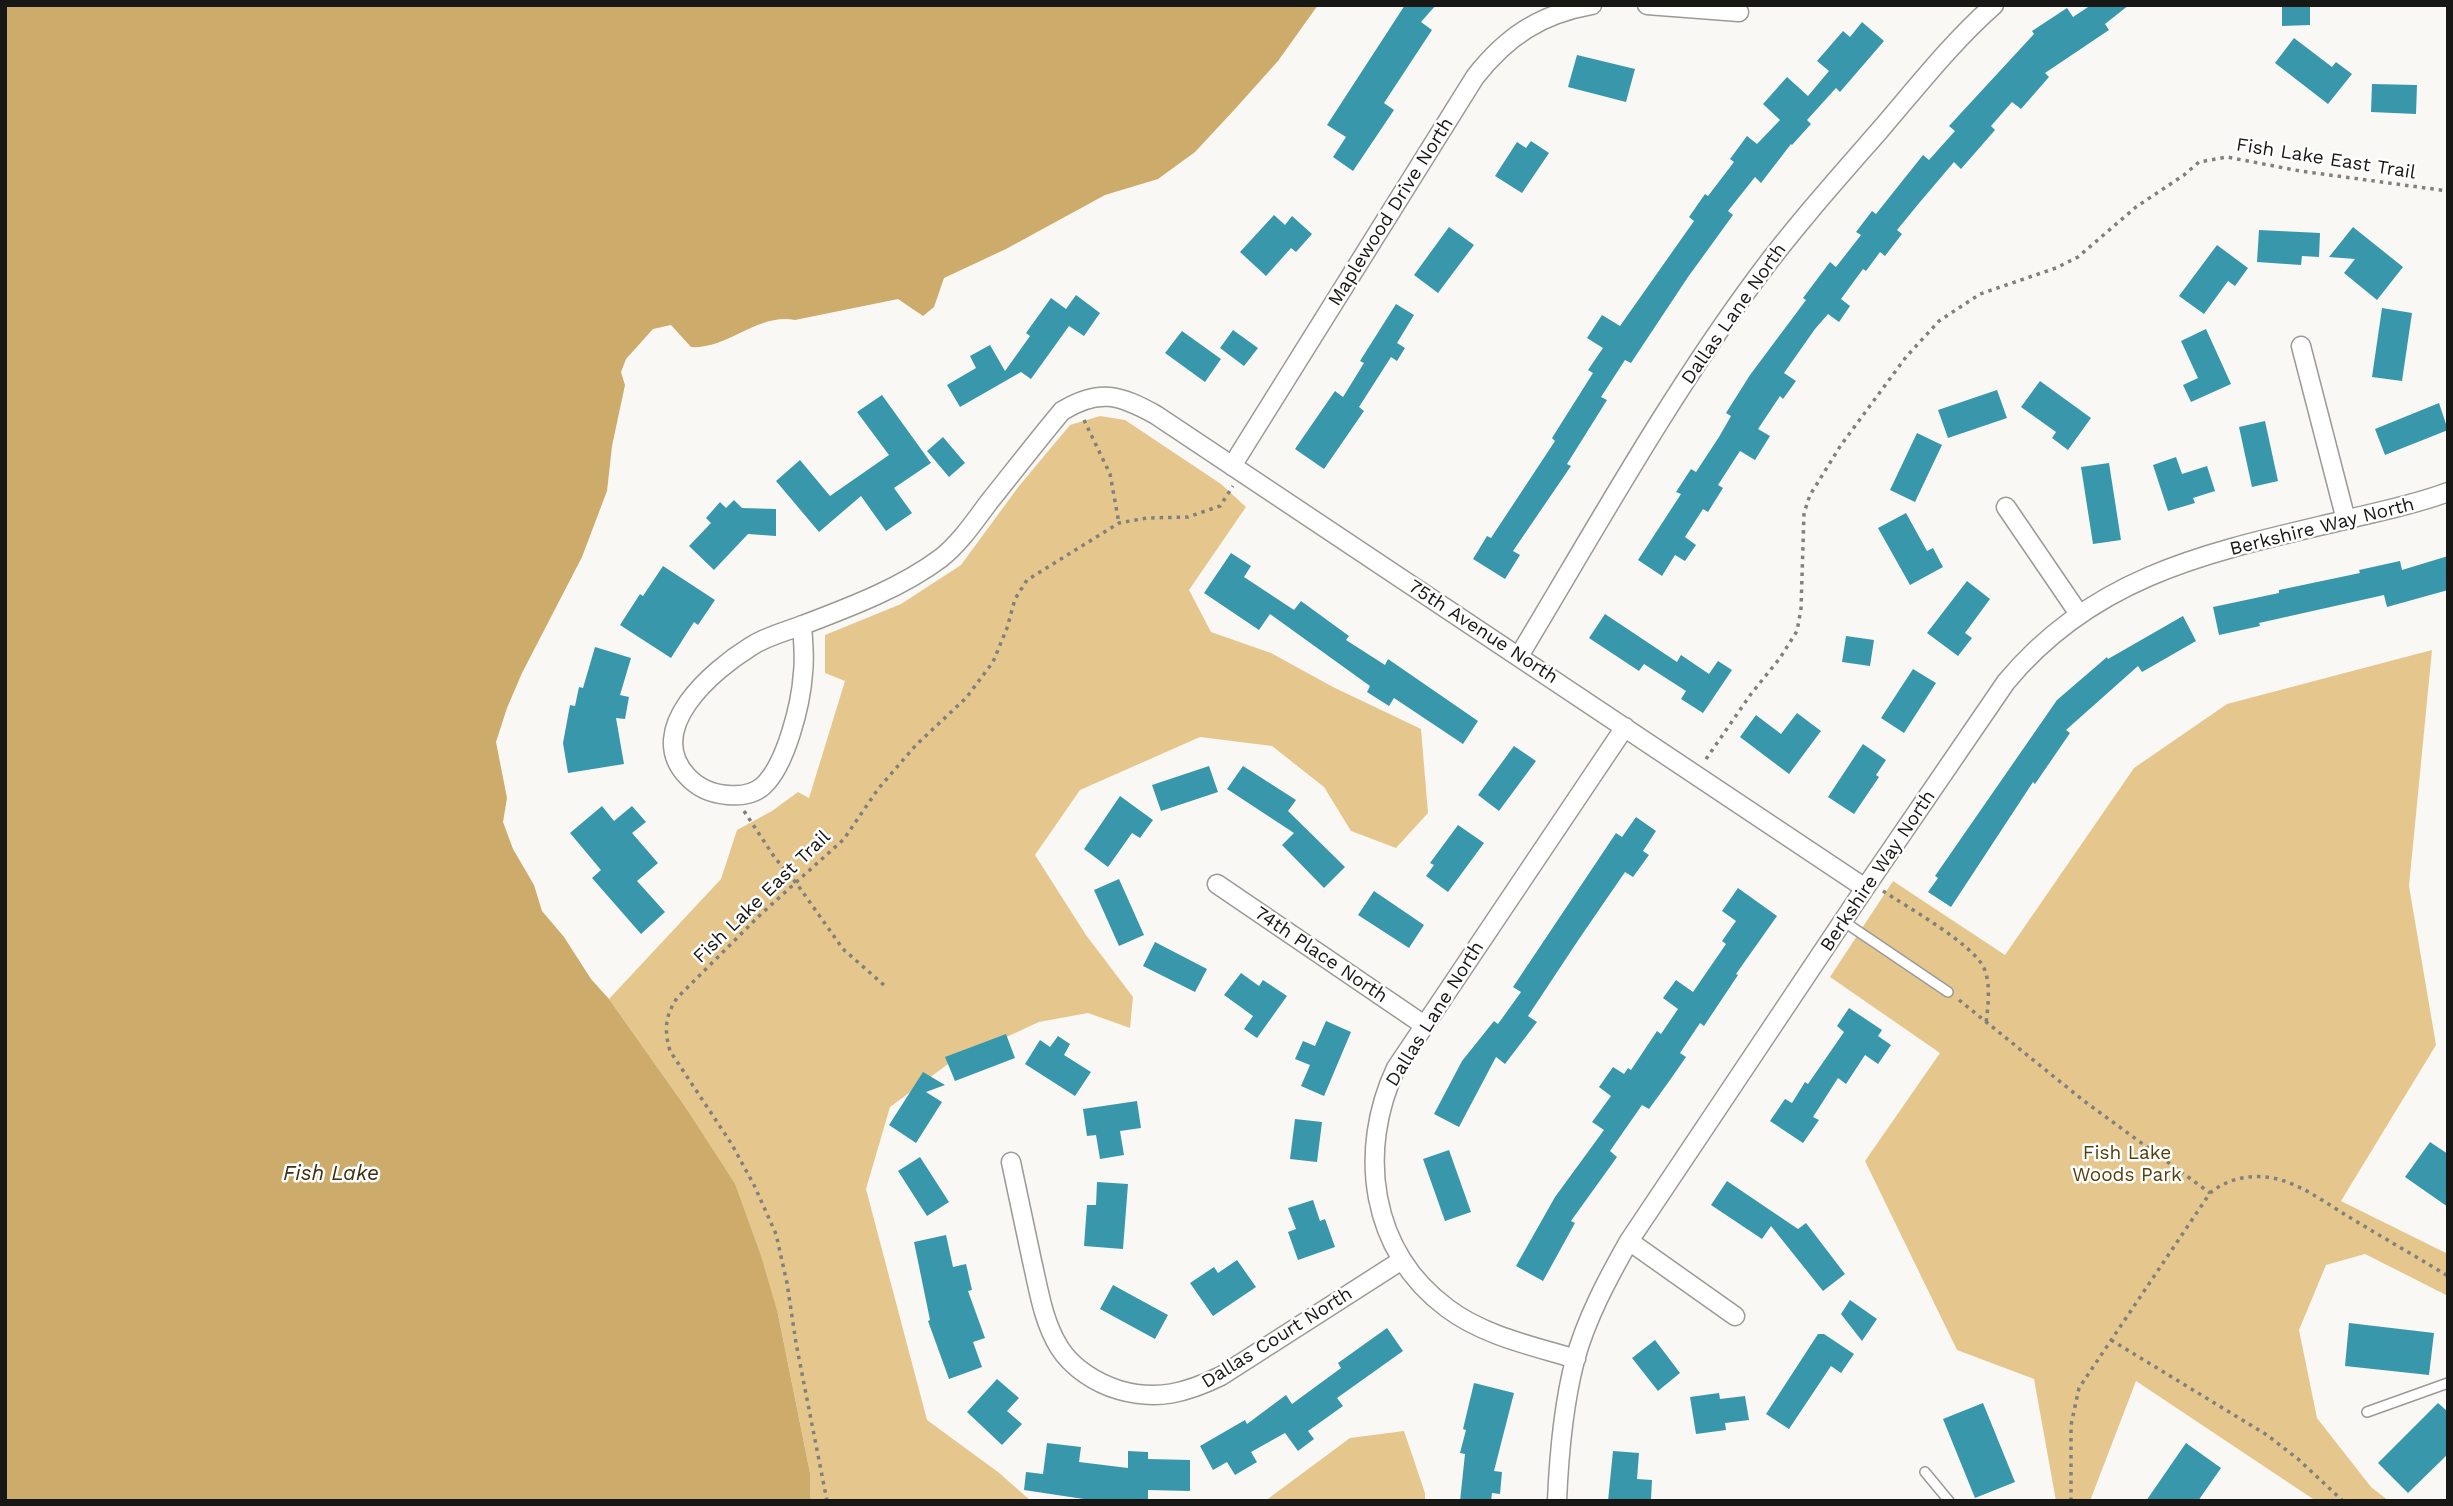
<!DOCTYPE html>
<html>
<head>
<meta charset="utf-8">
<style>
	body { margin:0 }
	#map { position:relative; width:2453px; height:1506px; overflow:hidden; background:#faf8f5; font-family:"Work Sans",sans-serif }
	canvas { display:block }
	.frame { position:absolute; inset:0; border:7px solid #171715; pointer-events:none }
</style>
</head>
<body>
<div id="map">
<canvas width="2453" height="1506"></canvas>
<div class="frame"></div>
</div>
<script>
const ctx = document.querySelector('canvas').getContext('2d');
ctx.lineJoin = 'round';
function fillPath(path, color) {
  ctx.fillStyle = color;
  ctx.fill(path, 'evenodd');
}
function strokePath(path, color, width, dash) {
  ctx.strokeStyle = color;
  ctx.lineWidth = width;
  ctx.lineCap = dash ? 'butt' : 'round';
  ctx.setLineDash(dash || []);
  ctx.stroke(path);
}
function drawText(font, color, halo, rows, align = 'center') {
  ctx.font = font + ' "Work Sans",sans-serif';
  ctx.lineWidth = 5;
  ctx.setLineDash([]);
  ctx.textBaseline = 'middle';
  ctx.strokeStyle = halo;
  ctx.fillStyle = color;
  for (const [text, x, y, turn = 0] of rows) {
    ctx.save();
    ctx.translate(x, y);
    ctx.rotate((+turn || 0) * Math.PI / 180);
    ctx.textAlign = isNaN(turn) ? turn : align;
    if (halo) ctx.strokeText(text, 0, 0);
    ctx.fillText(text, 0, 0);
    ctx.restore();
  }
}
fillPath(new Path2D(`
	M1100 416 1125 420 1221 484 1246 507 1189 590 1211 632 1271 653 1333 687 1421 729 1428 813 1396 848 1351 831 1324 787 1272 746 1200 737 1080 790 1035 855 1086 935 1133 997 1130 1028 1088 1013 1039 1022 948 1064 890 1107 866 1189 927 1420 998 1472 1031 1501H810V1473L778 1314 706 1141 684 1105 609 999 721 879 737 830 772 811 798 792 809 798 845 681 825 673V635L901 604 961 565 1019 486 1070 425Z
	M2432 650 2409 886 2436 1045 2341 1201 2448 1254V1296L2365 1254 2326 1265 2299 1330 2317 1418 2371 1487 2389 1501H2316L2136 1381 2090 1501H2056L2034 1379 1957 1350 1865 1161 1940 1053 1830 977 1893 881 2005 955 2134 768 2227 704Z
	M1404 1431 1425 1493V1501H1265L1350 1438Z`), '#e5c78e');
fillPath(new Path2D(`
	M5 5H1318L1278 61 1235 109 1195 152 1158 179 1105 195 1006 249 944 278 934 307 923 316 898 299 795 320C757 313 727 350 691 347L671 325 653 329 626 359 621 372 625 385 612 446 607 491 582 557 522 673 507 708 496 742 507 798 503 822 513 849 534 885 542 911 564 937 591 979 609 999 684 1105 735 1184 761 1256 778 1314 810 1473V1501H5Z`), '#cdab6a');
fillPath(new Path2D(`
	M1405 5H1436L1421 22 1432 30 1384 103 1394 110 1353 171 1333 157 1346 137 1327 125Z
	M2091 5H2129L2105 24 2109 30 2045 73 2049 77 2021 109 2012 102 1991 126 1995 130 1961 169 1954 162 1920 202 1897 230 1902 234 1885 256 1880 252 1866 271 1863 269 1841 299 1850 306 1839 322 1828 314 1815 329 1784 373 1796 381 1783 399 1780 396 1758 429 1770 436 1755 460 1740 451 1718 485 1723 488 1708 512 1703 509 1685 537 1696 545 1685 561 1675 555 1662 576 1638 560 1681 494 1676 492 1691 469 1696 472 1719 437 1731 416 1726 413 1750 375 1806 300 1803 298 1830 262 1836 267 1861 235 1856 232 1872 211 1876 214 1923 155 1929 160 1955 131 1949 126 2034 34 2032 31 2067 8 2073 17Z
	M2282 5H2310V25L2282 26Z
	M1862 22 1884 41 1840 92 1836 88 1807 120 1811 124 1792 145 1791 144 1761 183 1755 177 1728 211 1733 215 1688 277 1631 363 1625 360 1601 397 1607 400 1567 464 1571 466 1513 551 1520 555 1505 579 1473 559 1487 536 1491 538 1555 441 1552 438 1593 373 1588 370 1603 348 1587 338 1602 315 1620 326 1694 221 1689 217 1705 194 1708 196 1734 162 1730 159 1747 136 1757 144 1780 120 1763 104 1787 77 1808 96 1829 71 1817 61 1843 31 1850 37Z
	M2294 38 2332 67 2336 62 2352 74 2328 104 2275 63Z
	M1577 55 1635 69 1626 102 1568 87Z
	M2372 84 2417 85 2416 114 2371 112Z
	M1531 141 1549 153 1522 193 1495 176 1517 142 1526 148Z
	M1274 215 1285 225 1292 216 1312 234 1296 252 1291 248 1266 276 1240 252Z
	M1449 227 1474 245 1438 293 1414 275Z
	M2353 227 2403 267 2377 300 2344 273 2355 259 2329 257Z
	M2259 230 2320 233 2319 257 2302 256 2301 265 2257 262Z
	M2217 245 2248 268 2235 286 2228 281 2204 314 2179 296Z
	M1076 295 1100 313 1084 336 1069 326 1031 379 1021 372 960 407 947 385 976 368 970 356 990 345 1005 371 1030 336 1026 333 1051 298 1066 309Z
	M1396 304 1414 315 1397 343 1405 348 1397 361 1391 357 1359 407 1364 411 1324 469 1295 449 1335 391 1343 397 1364 363 1360 361Z
	M2382 308 2412 313 2402 381 2372 377Z
	M2206 329 2231 384 2191 402 2183 385 2198 378 2181 341Z
	M1233 330 1258 348 1244 366 1220 348Z
	M1182 331 1221 359 1205 382 1165 353Z
	M2040 381 2091 418 2068 450 2052 438 2056 432 2021 407Z
	M1997 390 2007 418 1948 438 1938 410Z
	M882 395 931 463 894 488 912 513 886 531 861 496 819 532 776 481 800 460 830 496 889 455 857 412Z
	M2439 403 2448 430 2385 455 2375 429Z
	M2265 421 2278 481 2252 487 2239 427Z
	M1917 433 1942 445 1915 502 1890 490Z
	M943 437 965 463 949 477 927 451Z
	M2176 457 2182 474 2207 466 2215 491 2193 498 2195 503 2168 511 2153 465Z
	M2109 463 2121 540 2093 544 2081 467Z
	M734 500 742 508 776 509V536L748 534 714 570 689 546 711 523 706 518 720 502 726 508Z
	M1906 513 1927 551 1933 548 1943 567 1910 585 1878 528Z
	M1231 553 1251 566 1244 577 1294 610 1301 601 1349 636 1346 640 1385 665 1388 659 1478 721 1463 744 1394 698 1389 706 1367 692 1370 686 1270 614 1259 630 1204 593Z
	M2448 556V590L2387 607 2384 595 2259 623 2260 626 2219 635 2213 607 2279 593V590L2360 573 2359 570 2400 561 2402 570Z
	M663 566 715 600 698 625 694 622 671 658 620 625 640 594 643 596Z
	M1967 581 1990 599 1965 633 1972 638 1958 656 1927 633Z
	M1605 614 1677 662 1681 655 1709 674 1718 661 1732 670 1703 713 1681 699 1686 691 1644 664 1639 671 1589 638Z
	M2183 616 2196 641 2142 672 2138 666 2066 730 2070 733 2035 784 2033 782 1951 907 1928 892 1938 878 1935 876 2057 700 2107 657 2108 659Z
	M1846 636 1874 640 1870 666 1842 662Z
	M595 647 631 658 620 695 629 697 625 719 616 718 624 764 568 773 563 743 570 705 575 706 579 687 583 688Z
	M1913 669 1936 683 1904 733 1881 718Z
	M1797 713 1821 731 1789 774 1740 737 1756 715 1781 734Z
	M1863 744 1886 760 1876 775 1879 777 1854 814 1828 797Z
	M1514 746 1536 761 1499 811 1478 795Z
	M1209 766 1218 792 1161 811 1152 785Z
	M1243 766 1296 800 1288 811 1345 867 1324 888 1282 845 1294 833 1227 789Z
	M1120 796 1153 820 1140 838 1132 833 1108 867 1084 849Z
	M602 806 614 821 632 806 646 822 632 833 658 863 637 881 665 912 641 934 592 878 601 870 570 833Z
	M1636 817 1656 831 1643 851 1649 855 1633 877 1625 872 1579 939 1528 1016 1537 1022 1505 1064 1496 1057 1459 1127 1434 1114 1462 1061 1494 1021 1498 1024 1521 992 1513 987 1616 833 1622 837Z
	M1458 825 1484 843 1448 892 1426 876 1434 865 1430 863Z
	M1119 879 1144 935 1119 946 1094 890Z
	M1738 888 1777 916 1736 974 1738 975 1704 1026 1700 1023 1680 1053 1686 1057 1670 1080 1649 1109 1642 1105 1610 1151 1617 1157 1571 1221 1575 1223 1543 1281 1516 1266 1555 1197 1604 1130 1592 1122 1611 1096 1599 1087 1613 1067 1624 1074 1628 1068 1631 1070 1657 1031 1661 1034 1678 1009 1663 998 1676 980 1693 992 1726 944 1722 941 1736 921 1722 911Z
	M1374 891 1424 925 1409 948 1358 915Z
	M1155 942 1207 969 1195 992 1143 966Z
	M1241 973 1259 986 1263 980 1287 996 1257 1038 1244 1029 1253 1016 1224 995Z
	M1849 1008 1882 1030 1878 1036 1891 1045 1878 1064 1865 1055 1846 1084 1838 1078 1813 1117 1819 1120 1803 1143 1770 1121 1785 1099 1792 1103 1805 1082 1808 1084 1844 1032 1837 1026Z
	M1326 1021 1351 1032 1324 1096 1301 1086 1310 1065 1295 1059 1303 1041 1315 1046Z
	M1006 1034 1015 1058 955 1081 945 1057Z
	M1058 1036 1070 1044 1064 1055 1091 1072 1075 1096 1025 1064 1040 1040 1050 1047Z
	M923 1072 945 1085 926 1092 942 1102 916 1143 889 1125Z
	M1137 1101 1141 1128 1120 1131 1124 1155 1100 1159 1096 1135 1087 1136 1083 1109Z
	M1295 1119 1322 1122 1317 1162 1290 1159Z
	M2430 1142 2448 1154V1207L2405 1177Z
	M1449 1150 1471 1212 1445 1221 1423 1159Z
	M920 1157 949 1202 927 1216 898 1171Z
	M1727 1181 1798 1229 1806 1223 1845 1274 1823 1291 1771 1226 1762 1239 1711 1205Z
	M1097 1182 1128 1184 1123 1249 1084 1246 1087 1205H1096Z
	M1313 1200 1320 1221 1325 1219 1335 1247 1298 1260 1288 1232 1296 1229 1288 1208Z
	M946 1235 953 1267 966 1264 972 1290 968 1291 985 1338 973 1342 982 1367 949 1379 928 1321 930 1320 914 1242Z
	M1237 1260 1256 1287 1213 1316 1190 1283 1214 1267 1218 1273Z
	M1113 1285 1168 1315 1155 1339 1100 1309Z
	M1850 1300 1877 1319 1862 1341 1841 1314Z
	M2349 1323 2434 1333 2429 1375 2345 1366Z
	M1387 1328 1403 1351 1337 1398 1343 1406 1308 1431 1314 1439 1298 1451 1285 1433 1251 1452 1257 1462 1235 1475 1227 1462 1213 1470 1200 1446 1245 1420 1247 1424 1286 1395 1292 1404 1341 1368 1338 1363Z
	M1818 1334H1824L1854 1354 1841 1373 1831 1366 1789 1429 1766 1414Z
	M1655 1340 1680 1373 1658 1391 1632 1358Z
	M997 1379 1019 1398 1007 1411 1022 1424 1002 1445 967 1412Z
	M1474 1383 1514 1393 1494 1471 1502 1472 1500 1494 1492 1493 1491 1501H1460L1465 1454 1460 1453 1466 1430 1463 1429Z
	M1719 1393 1720 1399 1745 1396 1749 1420 1725 1423 1726 1430 1696 1434 1690 1397Z
	M1983 1403 2015 1482 1975 1498 1943 1419Z
	M2438 1403 2448 1412V1454L2408 1493 2378 1463Z
	M1047 1443 1081 1447 1079 1462 1128 1468V1451L1148 1452V1459L1190 1460V1491L1148 1490V1501H1097L1024 1490 1026 1472 1043 1474Z
	M2186 1443 2221 1468 2198 1501H2146Z
	M1613 1451 1639 1453 1637 1479 1652 1480 1651 1499 1608 1501Z`), '#3997ac');
const service = new Path2D(`
	M1843 921 1948 992
	M2367 1412 2448 1383
	M1925 1472 1949 1501`);
const minor = new Path2D(`
	M1647 5 1739 12
	M2301 346 2346 520
	M1232 466 1475 77C1507 36 1541 14 1592 5
	M2006 507 2079 614
	M802 625C803 641 805 657 803 673 801 704 786 765 763 786 754 794 740 796 728 795 712 794 698 788 687 776 643 729 713 670 750 647 766 636 785 632 803 625 850 607 901 588 941 558 960 543 974 522 989 502 1013 472 1037 441 1062 411 1099 388 1120 395 1156 415L1865 888
	M1519 656C1596 528 1669 396 1758 276 1796 225 1839 177 1880 130 1917 87 1952 42 1994 5
	M1217 884 1424 1025
	M1011 1162C1018 1195 1025 1228 1032 1261 1039 1291 1043 1321 1059 1347 1072 1368 1096 1383 1119 1390 1157 1401 1186 1393 1221 1376L1402 1260
	M1629 1241 1735 1316
	M1576 1359C1533 1346 1484 1336 1447 1308 1370 1251 1357 1151 1396 1068L1625 727
	M1557 1501C1559 1454 1563 1406 1575 1360 1586 1319 1608 1278 1629 1241L1865 888 2006 682C2096 573 2215 551 2345 520 2380 511 2414 505 2448 492`);
strokePath(service, '#9c9a96', 12);
strokePath(minor, '#9c9a96', 21);
strokePath(new Path2D(`
	M1084 420 1110 474 1119 523
	M1706 759 1751 694 1780 658 1797 631 1801 609 1804 513 1810 495 1841 445 1906 357 1939 321 1980 294 2056 268 2078 257 2136 207 2184 175 2199 162 2227 157 2300 171 2448 191
	M744 811 775 858 797 884 843 949 885 986
	M1883 891C1907 907 1973 944 1984 968 1991 984 1988 1007 1986 1023
	M1959 1000 2084 1101 2210 1193
	M2111 1340 2267 1435 2298 1459 2343 1501
	M827 1501 796 1343 787 1283 776 1234 754 1185 731 1143 670 1051C664 1030 665 1016 677 998L761 914 844 839 878 789 916 745 966 698 993 662 1007 628 1015 599 1027 580 1119 523 1147 518 1188 517 1220 506 1233 486
	M2071 1501V1425L2079 1388 2210 1193C2226 1180 2245 1175 2266 1177 2296 1180 2324 1202 2349 1217 2382 1237 2415 1256 2448 1276`), '#80807d', 3.5, [3.5, 5]);
strokePath(service, '#fff', 9);
strokePath(minor, '#fff', 18);
drawText('19px', '#171715', '#fff', [
	["Fish Lake East Trail",2326,159,9],
	["Maplewood Drive North",1391,212,-58],
	["Dallas Lane North",1734,314,-55],
	["Berkshire Way North",2322,527,-14],
	["75th Avenue North",1483,632,33],
	["Berkshire Way North",1878,871,-56],
	["Fish Lake East Trail",762,897,-44],
	["74th Place North",1321,955,34],
	["Dallas Lane North",1435,1014,-58],
	["Dallas Court North",1277,1338,-32]
]);
drawText('19px', '#553f09', '#fff', [
	["Fish Lake",2127,1153],
	["Woods Park",2127,1175]
]);
drawText('italic 21px', '#3d2f12', '#fff', [
	["Fish Lake",331,1174]
]);
</script>
</body>
</html>
